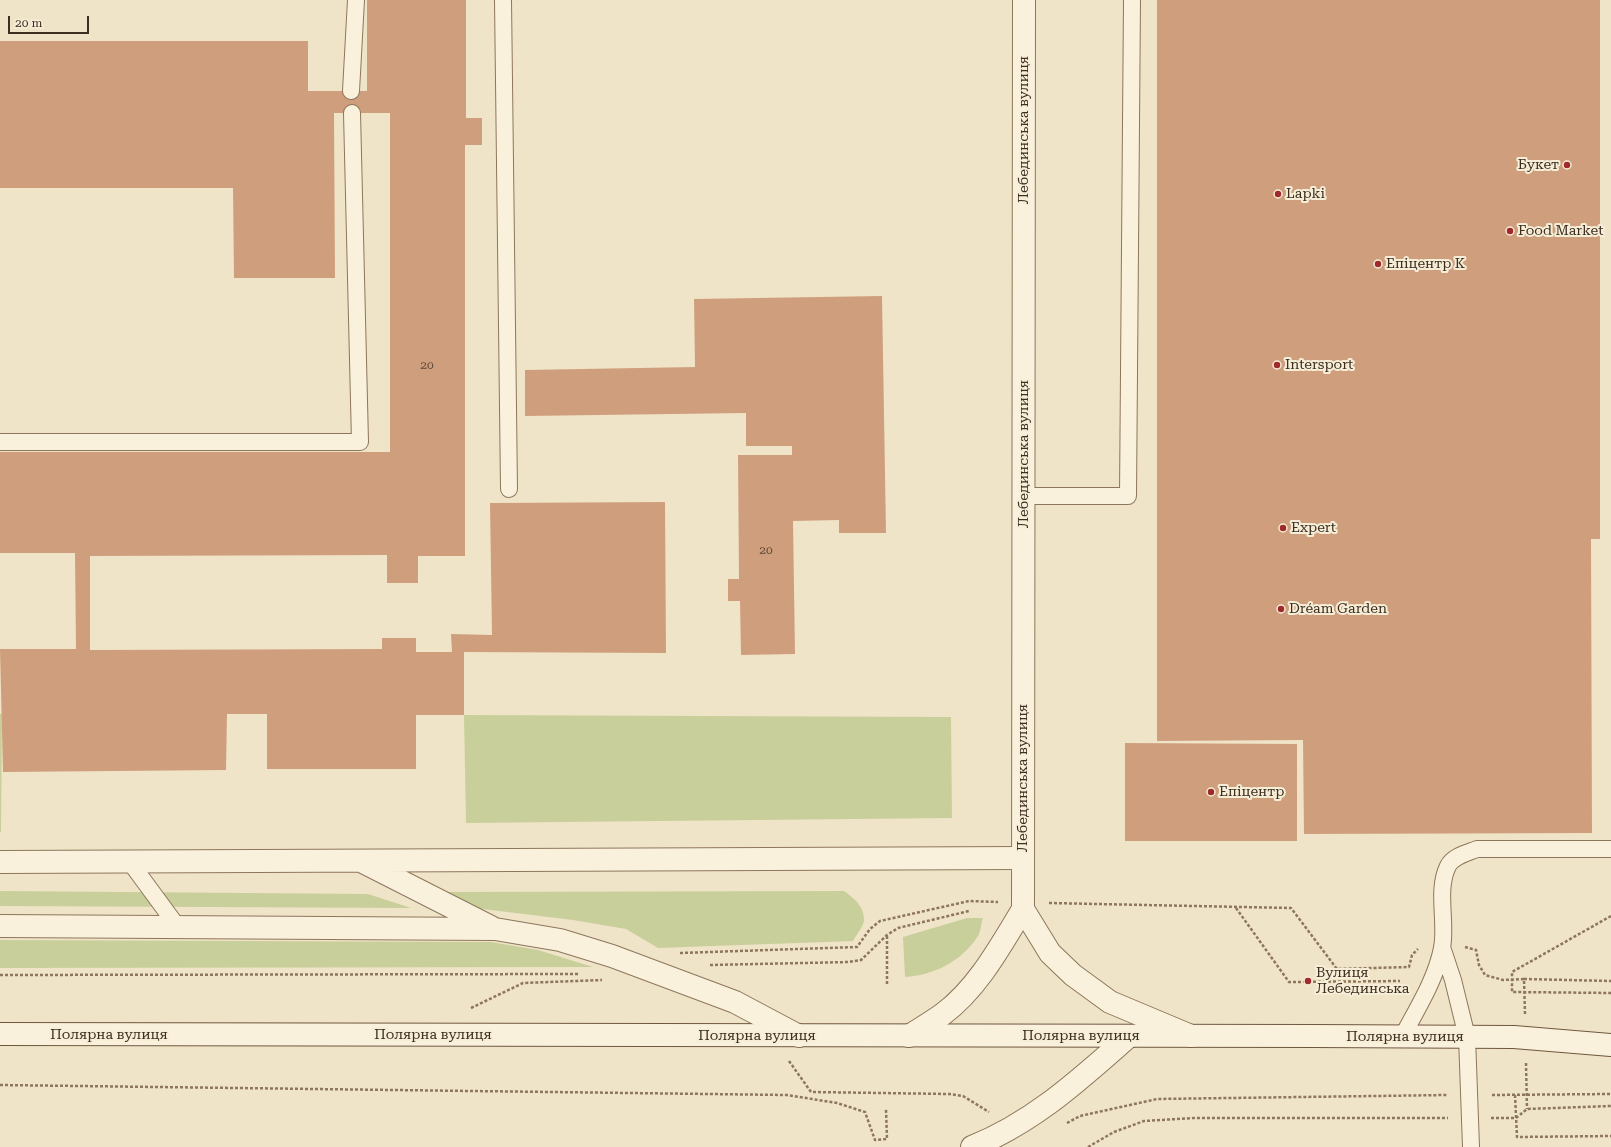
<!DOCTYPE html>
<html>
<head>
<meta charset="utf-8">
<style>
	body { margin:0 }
	#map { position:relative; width:1611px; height:1147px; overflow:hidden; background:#f0e4c8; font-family:"Roboto Serif",serif }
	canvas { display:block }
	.scale { position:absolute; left:8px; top:16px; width:81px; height:18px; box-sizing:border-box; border:2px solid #3d2e20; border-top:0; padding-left:5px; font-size:12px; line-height:14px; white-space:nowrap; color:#3d2e20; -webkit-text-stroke:3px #f7eed8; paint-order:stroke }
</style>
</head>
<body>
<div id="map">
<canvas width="1611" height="1147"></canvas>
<div class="scale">20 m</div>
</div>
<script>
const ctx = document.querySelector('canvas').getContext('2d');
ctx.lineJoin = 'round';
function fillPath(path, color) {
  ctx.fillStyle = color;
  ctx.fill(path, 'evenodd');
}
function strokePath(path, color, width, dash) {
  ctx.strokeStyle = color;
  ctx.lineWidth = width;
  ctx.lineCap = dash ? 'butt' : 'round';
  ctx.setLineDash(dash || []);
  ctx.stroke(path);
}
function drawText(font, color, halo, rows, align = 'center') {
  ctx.font = font + ' "Roboto Serif",serif';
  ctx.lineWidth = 4;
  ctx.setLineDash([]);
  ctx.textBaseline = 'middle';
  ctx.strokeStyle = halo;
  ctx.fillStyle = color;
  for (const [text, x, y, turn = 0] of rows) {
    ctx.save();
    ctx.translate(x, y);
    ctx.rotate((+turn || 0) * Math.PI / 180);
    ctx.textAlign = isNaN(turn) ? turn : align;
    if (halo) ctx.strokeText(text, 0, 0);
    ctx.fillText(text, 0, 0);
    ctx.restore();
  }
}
fillPath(new Path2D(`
	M0 714H2L1 832H0Z
	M464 715 951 717 952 818 466 823Z
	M0 891 368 894 411 908 0 906Z
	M844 891C854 898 865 907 864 921 863 927 856 935 853 941L658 948 626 929 573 920 466 907 445 892Z
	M967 918H983C981 923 981 931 978 936 961 962 934 975 905 977L903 937Z
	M0 940 491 942 538 950 593 967 0 968Z`), '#c9cf9b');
fillPath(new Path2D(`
	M367 0H466V118H482V145H465V556H418V583H387V555L90 556V650L382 649V638H416V652H452L451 634 492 635 490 503 665 502 666 653 464 652V715H416V769H267V714H227L226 770 3 772 0 649H76L75 553H0V452H390V113H334L335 278H234L233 188H0V41H308V91H367Z
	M1157 0H1600V539H1591L1592 833 1304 834 1303 740 1157 741Z
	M882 296 886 533H839V520L793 521 795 654 741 655 740 601H728V579H739L738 455H792V446H746V413L525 416V370L695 367 694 299Z
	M1125 743 1297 744V841H1125Z`), '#cf9f7d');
const service = new Path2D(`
	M503 0 509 489
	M351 91 356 0
	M0 442H360L352 113
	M1024 496H1128L1132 0
	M130 862 177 926
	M1442 947 1453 980 1467 1037 1471 1147
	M1402 1037C1417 1009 1436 979 1442 948 1447 922 1436 890 1448 866 1453 856 1467 853 1477 849H1611`);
const minor = new Path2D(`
	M1024 0 1023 909 1050 953 1073 975 1110 1002 1191 1036
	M909 1036C920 1029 932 1022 943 1014 978 988 1001 945 1023 909`);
const tertiary = new Path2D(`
	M0 862 1023 858
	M363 862 491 927
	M0 926 495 929 560 940 612 956 735 1002 799 1036
	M972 1147C1034 1122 1079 1080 1128 1037`);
const secondary = new Path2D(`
	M0 1034 1313 1036 1514 1037 1611 1045`);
strokePath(service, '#8d765c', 18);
strokePath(minor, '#8d765c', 24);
strokePath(tertiary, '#8d765c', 24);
strokePath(secondary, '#6f573f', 24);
strokePath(new Path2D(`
	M1049 903 1291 908 1337 969 1409 967 1412 955 1418 949
	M1236 908 1289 982 1400 981
	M1611 916 1512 972V992L1611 993
	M1465 947 1476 950 1479 965 1485 975 1503 980 1524 979
	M680 953 857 947 870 929 880 921 969 901 998 902
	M710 965 849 962 861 960 887 935 898 928 969 911
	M0 975 580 974
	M887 984V935
	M471 1008 523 983 602 980
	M1525 1014 1524 979 1611 981
	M789 1061 811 1092 949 1094 963 1096 989 1112
	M1526 1063 1527 1109
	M0 1085 787 1095 837 1103 865 1112 875 1140 887 1139 886 1109
	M1492 1095 1611 1094
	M1515 1095 1517 1137 1611 1136
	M1491 1118H1516L1527 1109 1611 1106
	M1067 1123 1080 1116 1157 1099 1447 1095
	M1088 1147 1114 1132 1144 1121 1194 1118H1448`), '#8d765c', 2.5, [3, 2]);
strokePath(service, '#faf1dc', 16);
strokePath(minor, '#faf1dc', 22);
strokePath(tertiary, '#faf1dc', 22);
strokePath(secondary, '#faf1dc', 22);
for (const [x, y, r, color] of [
	[1567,165,4,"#9e2a2b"],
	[1278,194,4,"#9e2a2b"],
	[1510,231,4,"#9e2a2b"],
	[1378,264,4,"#9e2a2b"],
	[1277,365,4,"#9e2a2b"],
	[1283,528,4,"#9e2a2b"],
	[1281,609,4,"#9e2a2b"],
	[1211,792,4,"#9e2a2b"],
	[1308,981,4,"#9e2a2b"]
]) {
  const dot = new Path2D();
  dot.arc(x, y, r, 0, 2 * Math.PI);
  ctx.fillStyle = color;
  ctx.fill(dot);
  strokePath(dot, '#f7eed8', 1.5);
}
drawText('12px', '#624a37', null, [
	["20",427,365],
	["20",766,550]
]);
drawText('14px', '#3d2e20', '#f7eed8', [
	["Лебединська вулиця",1024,130,-90],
	["Лебединська вулиця",1024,454,-90],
	["Лебединська вулиця",1023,778,-90],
	["Полярна вулиця",109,1035],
	["Полярна вулиця",433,1035],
	["Полярна вулиця",757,1036],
	["Полярна вулиця",1081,1036],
	["Полярна вулиця",1405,1037]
]);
drawText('14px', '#3d2e20', '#f7eed8', [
	["Букет",1559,165,"right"],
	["Lapki",1286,194],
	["Food Market",1518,231],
	["Епіцентр К",1386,264],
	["Intersport",1285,365],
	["Expert",1291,528],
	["Dréam Garden",1289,609],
	["Епіцентр",1219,792],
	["Вулиця",1316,973],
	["Лебединська",1316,989]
], 'left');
</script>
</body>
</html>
